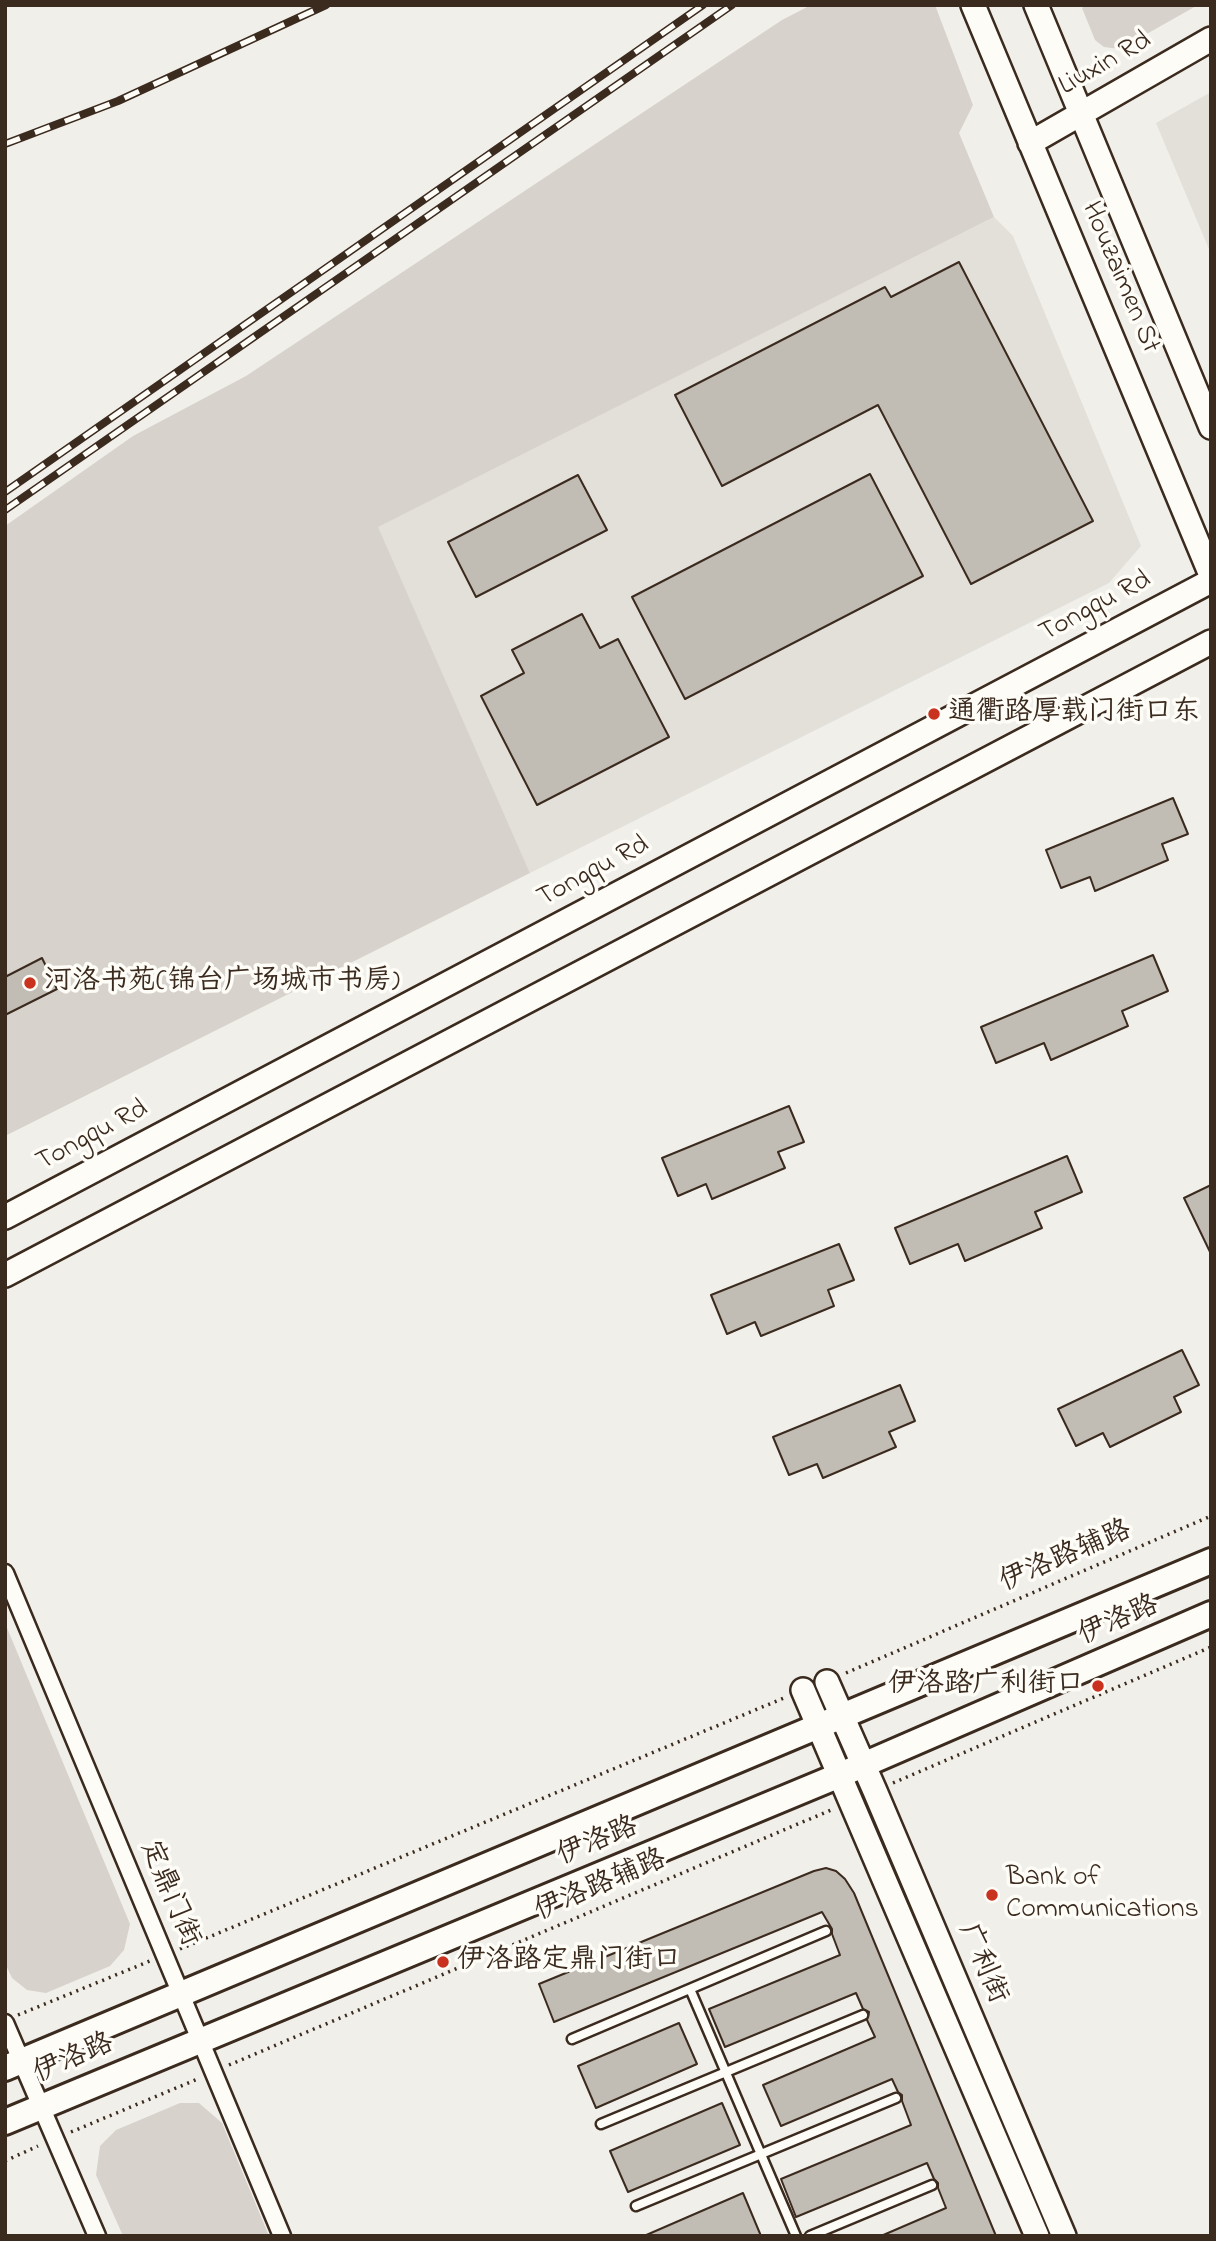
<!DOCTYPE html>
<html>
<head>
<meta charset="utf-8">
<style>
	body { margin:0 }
	#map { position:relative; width:1216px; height:2241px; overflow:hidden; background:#f1efea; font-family:"Indie Flower",sans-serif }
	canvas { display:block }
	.frame { position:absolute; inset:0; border:7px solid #3b2a1e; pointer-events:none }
</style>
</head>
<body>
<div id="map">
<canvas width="1216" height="2241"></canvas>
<div class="frame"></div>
</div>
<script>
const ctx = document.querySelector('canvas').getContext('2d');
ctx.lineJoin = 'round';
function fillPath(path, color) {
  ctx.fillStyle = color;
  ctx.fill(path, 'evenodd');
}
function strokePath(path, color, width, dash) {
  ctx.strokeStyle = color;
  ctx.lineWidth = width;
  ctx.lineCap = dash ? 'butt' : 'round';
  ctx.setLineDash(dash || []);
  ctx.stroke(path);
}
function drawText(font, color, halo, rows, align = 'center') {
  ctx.font = font + ' "Indie Flower","LXGW WenKai TC",sans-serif';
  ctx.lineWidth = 7;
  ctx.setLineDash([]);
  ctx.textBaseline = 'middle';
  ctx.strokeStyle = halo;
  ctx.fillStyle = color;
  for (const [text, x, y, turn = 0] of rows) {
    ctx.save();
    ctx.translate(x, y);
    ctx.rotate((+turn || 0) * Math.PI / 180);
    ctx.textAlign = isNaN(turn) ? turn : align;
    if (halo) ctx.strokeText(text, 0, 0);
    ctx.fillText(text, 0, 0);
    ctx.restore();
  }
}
fillPath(new Path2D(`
	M1211 92V254L1156 123Z
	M994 217 1013 236 1141 546 1109 583 530 873 377 527Z`), '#e3e0da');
fillPath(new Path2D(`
	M811 5H935L973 105 959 133 994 217 378 527 530 873 5 1136V526L133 436 246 376 782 20Z
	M1086 5H1198L1120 49 1104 47 1095 40 1082 8Z
	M5 1623 130 1924 124 1950 110 1966 46 1993 27 1990 12 1978 5 1963Z
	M180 2103H199L222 2123 269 2236H123L96 2175 100 2146 116 2130Z`), '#d7d2cc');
const building = new Path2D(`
	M959 262 1093 521 971 584 878 405 722 486 675 395 885 287 891 297Z
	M870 474 923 576 685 699 632 597Z
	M578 475 607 530 476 597 448 542Z
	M582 614 600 648 618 639 669 737 537 805 481 696 524 673 512 650Z
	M1173 798 1188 834 1162 844 1168 860 1095 891 1090 877 1061 888 1046 850Z
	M1153 955 1168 991 1122 1011 1128 1026 1051 1060 1044 1043 996 1063 981 1027Z
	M42 958 57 989 5 1015V977Z
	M789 1106 804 1142 778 1152 785 1168 712 1199 706 1184 678 1196 662 1158Z
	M1067 1156 1082 1192 1035 1212 1042 1228 965 1261 958 1244 910 1264 895 1228Z
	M1211 1185V1254L1184 1198Z
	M839 1244 854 1280 828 1290 834 1306 761 1336 755 1322 727 1334 711 1295Z
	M1182 1350 1199 1385 1174 1397 1181 1412 1110 1447 1103 1433 1076 1446 1058 1409Z
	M900 1385 915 1421 889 1432 896 1447 823 1478 817 1464 789 1475 773 1437Z
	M826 1868 836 1871 845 1879 854 1893 996 2236H881L946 2208 938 2188V2183L934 2179 927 2163 796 2217 781 2179 911 2125 902 2101V2095L898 2092 892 2079 781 2126 763 2085 875 2037 867 2020 869 2012 863 2009 856 1993 725 2047 709 2009 840 1955 832 1934V1929L822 1912 554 2022 539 1984 814 1871Z
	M679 2023 697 2064 596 2108 578 2066Z
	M722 2103 740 2145 628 2192 610 2151Z
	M743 2193 761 2236H644Z`);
fillPath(building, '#c1bcb4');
strokePath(building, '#3b2a1e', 2);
const lane = new Path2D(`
	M690 1989 796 2236
	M572 2039 826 1931
	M601 2124 863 2015
	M636 2206 896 2098
	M810 2236 932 2185`);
const street = new Path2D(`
	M5 1573 282 2236
	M5 2023 97 2236`);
const secondary = new Path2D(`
	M973 5 1211 575
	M1036 5 1211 427
	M1030 143 1211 39
	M5 1217 1211 581
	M5 1275 1211 642
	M827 1682 875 1791 1064 2236
	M803 1690 1037 2236`);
const primary = new Path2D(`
	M5 2068 1211 1561
	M5 2122 840 1775 1211 1614`);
strokePath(lane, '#3b2a1e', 13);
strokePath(street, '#3b2a1e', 21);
strokePath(secondary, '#3b2a1e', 28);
strokePath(primary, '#3b2a1e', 30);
strokePath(new Path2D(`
	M846 1673 1211 1516
	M893 1783 1211 1647
	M180 1949 784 1698
	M18 2015 150 1961
	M229 2065 831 1810
	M71 2132 200 2078
	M5 2161 38 2146`), '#3b2a1e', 3.5, [2, 5]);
strokePath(lane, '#fdfcf7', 8);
strokePath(street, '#fdfcf7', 16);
strokePath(secondary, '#fdfcf7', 23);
strokePath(primary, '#fdfcf7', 24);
const rail = new Path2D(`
	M5 144 118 101 326 5
	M5 492 703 5
	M5 510 732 5`);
strokePath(rail, '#3b2a1e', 8);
strokePath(rail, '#fdfcf7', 5, [16]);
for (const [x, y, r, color] of [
	[934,714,7,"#c8321e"],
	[30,983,7,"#c8321e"],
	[1098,1686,7,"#c8321e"],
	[992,1895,7,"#c8321e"],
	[443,1962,7,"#c8321e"]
]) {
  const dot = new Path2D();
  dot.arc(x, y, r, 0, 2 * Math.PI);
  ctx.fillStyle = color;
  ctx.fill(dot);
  strokePath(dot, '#fdfcf7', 2.5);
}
drawText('28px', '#3b2a1e', '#fdfcf7', [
	["Liuxin Rd",1106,65,-30],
	["Houzaimen St",1119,278,67],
	["Tongqu Rd",1096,608,-28],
	["Tongqu Rd",594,873,-28],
	["Tongqu Rd",93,1137,-28],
	["伊洛路辅路",1066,1558,-23],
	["伊洛路",1119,1622,-23],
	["伊洛路",598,1843,-22],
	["伊洛路辅路",601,1887,-23],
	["定鼎门街",168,1894,67],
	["广利街",981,1964,67],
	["伊洛路",74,2060,-23]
]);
drawText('28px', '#3b2a1e', '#fdfcf7', [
	["通衢路厚载门街口东",948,714],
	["河洛书苑(锦台广场城市书房)",44,983],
	["伊洛路广利街口",1084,1686,"right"],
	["Bank of",1006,1879],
	["Communications",1006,1911],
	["伊洛路定鼎门街口",457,1962]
], 'left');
</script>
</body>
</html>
